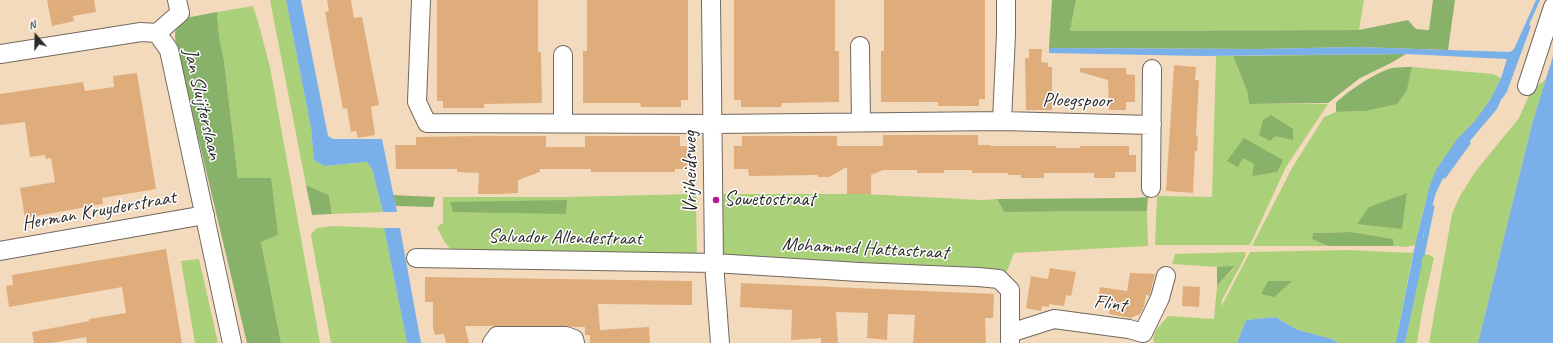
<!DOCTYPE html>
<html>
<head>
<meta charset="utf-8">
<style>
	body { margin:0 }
	#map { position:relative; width:1553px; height:343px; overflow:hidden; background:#f4dabd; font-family:Caveat,sans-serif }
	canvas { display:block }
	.north { position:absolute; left:16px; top:16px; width:40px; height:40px; -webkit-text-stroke:3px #fff; paint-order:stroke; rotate:340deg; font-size:11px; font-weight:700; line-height:16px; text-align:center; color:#2b2b2b }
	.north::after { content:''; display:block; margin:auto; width:14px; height:18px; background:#2b2b2b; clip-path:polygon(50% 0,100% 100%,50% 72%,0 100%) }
</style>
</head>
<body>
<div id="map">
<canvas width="1553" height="343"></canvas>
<div class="north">N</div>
</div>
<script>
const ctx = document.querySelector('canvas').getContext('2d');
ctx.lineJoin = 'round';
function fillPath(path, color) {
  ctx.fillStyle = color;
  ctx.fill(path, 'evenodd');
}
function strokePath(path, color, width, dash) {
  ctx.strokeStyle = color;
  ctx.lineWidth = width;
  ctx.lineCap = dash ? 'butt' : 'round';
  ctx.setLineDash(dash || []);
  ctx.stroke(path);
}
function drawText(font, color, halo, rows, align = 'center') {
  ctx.font = font + ' Caveat,sans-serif';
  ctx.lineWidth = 3;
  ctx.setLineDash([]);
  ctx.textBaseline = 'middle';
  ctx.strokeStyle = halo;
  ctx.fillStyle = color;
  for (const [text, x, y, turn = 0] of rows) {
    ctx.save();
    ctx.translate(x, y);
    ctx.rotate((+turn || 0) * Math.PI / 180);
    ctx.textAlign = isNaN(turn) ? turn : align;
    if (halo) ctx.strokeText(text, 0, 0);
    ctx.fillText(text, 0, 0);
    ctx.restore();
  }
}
fillPath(new Path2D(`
	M270 0H286L311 128 314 160 324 166 367 162 372 169 383 212 332 214 329 195 306 185Z
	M1076 0H1364L1359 30 1070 31Z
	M253 6 258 22 270 67 320 343H281L261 242 271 178H238L224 61 219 36 217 12Z
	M1216 56H1233L1247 91 1249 104H1328L1286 167 1250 245H1155L1157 196 1212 197Z
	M1412 67 1493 74 1501 78 1490 100 1474 122 1458 138 1425 204 1415 245 1405 247 1394 246 1393 239 1352 232 1313 233 1312 239 1328 246H1252L1292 168 1324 117 1336 112 1365 111 1407 90Z
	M1546 79 1532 124 1478 343H1429L1452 214 1460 196 1475 172 1519 118 1531 91Z
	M696 194 697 257 452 251 444 241 437 227 443 223V197H565Z
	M719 194H864L982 200 997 199 1004 212 1147 211 1148 246 1014 253 1004 279 720 258Z
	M333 226 384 228 407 343H331L311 236V234L317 228Z
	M1347 250 1413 253 1396 342 1394 343H1339L1332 339 1298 330 1275 317 1246 320 1237 343H1154C1151 332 1162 324 1168 316L1214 319 1217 286 1235 267H1217L1172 264 1175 254 1245 252 1246 255 1222 300 1221 307 1250 252Z
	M1423 254 1430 255 1434 258 1423 306 1417 343H1405Z
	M199 259 218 343H195L181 261Z`), '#abd07a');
fillPath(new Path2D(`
	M1052 0H1076L1070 31 1359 30 1408 20 1416 29 1429 30 1433 0H1455L1448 50 1357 47 1259 49 1049 48Z
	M217 12 219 36 224 61 238 178H271L278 235 261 242 281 343H247L176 44C174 34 175 28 180 19Z
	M1406 54 1389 64 1360 78 1328 103 1249 104 1247 91 1233 56Z
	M1412 67 1407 90 1397 104 1365 111 1336 112V103C1346 92 1378 71 1392 68 1398 67 1405 67 1412 67Z
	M1271 115 1293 129V140L1275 136 1270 141 1259 135 1263 120Z
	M1244 138 1283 160 1277 172 1252 176 1254 164 1243 158 1238 167 1227 161Z
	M306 185 329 195 332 214 312 215Z
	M1407 193 1402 229 1357 224 1369 207Z
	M393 195 435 197 433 207 396 206Z
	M1148 197 1147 211 1004 212 997 199 1134 198Z
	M567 200 566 214 453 212 450 202Z
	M1352 232 1393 239 1394 246H1328L1312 239 1313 233Z
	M1235 266 1217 286V267Z
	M1268 281H1292L1274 297 1261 294Z`), '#88b26a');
fillPath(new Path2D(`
	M286 0H301L328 136 333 139H382L397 212H383L372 169 367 162 324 166 314 160 311 128Z
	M1536 0H1540L1517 52 1509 81 1497 109 1458 155 1443 178 1436 193 1423 236 1422 263 1405 343H1394L1396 342 1415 245 1430 185 1436 170 1458 138 1474 122 1490 100 1501 78 1507 59 1406 54 1202 56 1049 53V48L1259 49 1357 47 1510 52 1514 49Z
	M1553 56V343H1478L1532 124Z
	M384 228H400L421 343H407Z
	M1275 317 1298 330 1332 339 1339 343H1237L1246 320Z`), '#7ab0e9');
strokePath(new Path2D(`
	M1501 96 1505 90 1528 27
	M1444 176 1468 143
	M1422 255 1432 207`), '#7ab0e9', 5);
fillPath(new Path2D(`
	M47 0H94L96 12 73 16 74 21 52 26Z
	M327 0H351L354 18 362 17 379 105 371 107 375 135 358 138 356 131 351 132 347 108 343 109 325 12 329 11Z
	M437 0H538V52H541L542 103 484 104V108H443V101H437Z
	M587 0H688V100H681V107H641L640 103H583V51H587Z
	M734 0H835V51H839V102L782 103 781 107H741V100H734Z
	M884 0H985V99H979V106H938V102H881V51H884Z
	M1029 49H1042L1041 62 1048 63V67H1052V110H1026L1025 58H1029Z
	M1174 65 1196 67 1195 80H1199L1196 136H1198L1197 151H1195L1193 193 1166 191Z
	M1080 68H1126V74L1135 75V102H1126V110H1109L1108 80 1080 72Z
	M137 73 156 189 102 198 103 204 25 218 20 188 55 182 51 158 46 159 45 155 30 157 25 122 0 125V94L83 82 85 91 114 87 113 76Z
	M883 135H978V145H990V146H1056V148H1080V146H1129V155H1136V172H1115V178H1094V173H1044V178H1021V175H1008V173H972V170H944V173H917V170H883L871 175V194H847V167L829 177H818V175L749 176 748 169H734V146H742V136H837V146H883Z
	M479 136H546V147H585V136H680V146H688V169H675V172H591V169H540V172L518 180V193L500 194H478L479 173 457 172V169H396L395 145H416V137Z
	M166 249 182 343H87L86 337 51 343H34L32 332 89 321V319L126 313 122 287 9 307 6 286 13 285 12 275Z
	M1050 268 1076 272 1071 296 1066 295 1064 306 1049 304V307L1042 306 1041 311 1026 308 1031 276 1048 279Z
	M1130 273 1155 274 1150 294V296L1146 295 1144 306 1140 314 1131 318 1109 314 1111 302 1098 300 1100 287 1127 291Z
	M425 277 692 281V305L598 304 600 330 649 327 650 343H590V335H585V327H573L566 326H465L469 343H446L444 334 435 335 433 328V302H425Z
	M741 283 994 294 993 318H985L986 343H913L915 315 888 314 887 340 867 338 868 313 836 312 838 343H821V338L791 340 792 310 740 307Z
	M1183 286 1200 287 1199 307 1182 306Z`), '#dfad7b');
const minor = new Path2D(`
	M421 0 417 102 427 123 713 124 1002 121 1152 125
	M711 0 714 263 720 343
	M157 33 180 13 177 0
	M860 46 861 122
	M0 54 141 32 157 33 169 50 232 343
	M1527 86 1553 7
	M1002 121 1006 34V0
	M563 123V55
	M1151 188 1152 69
	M0 251 205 215
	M416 258 714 263 859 272 978 277 999 279 1010 290V343
	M1010 333 1054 319 1129 329 1143 333
	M1143 333 1160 298 1166 276
	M492 343 497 336H566L574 339 575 343`);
strokePath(minor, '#71685e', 20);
strokePath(minor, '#fff', 18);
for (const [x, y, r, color] of [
	[716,200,4,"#b5179e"]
]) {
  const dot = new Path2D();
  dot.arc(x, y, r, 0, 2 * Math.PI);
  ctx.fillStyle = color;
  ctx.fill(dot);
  strokePath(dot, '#fff', 1.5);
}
drawText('20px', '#2b2b2b', '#fff', [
	["Ploegspoor",1077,101,1],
	["Jan Sluijterslaan",202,104,77],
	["Vrijheidsweg",691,172,-90],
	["Herman Kruyderstraat",99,211,-10],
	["Salvador Allendestraat",565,238,1],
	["Mohammed Hattastraat",865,249,3],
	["Flint",1110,304,8]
]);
drawText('20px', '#2b2b2b', '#fff', [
	["Sowetostraat",724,200]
], 'left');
</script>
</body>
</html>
